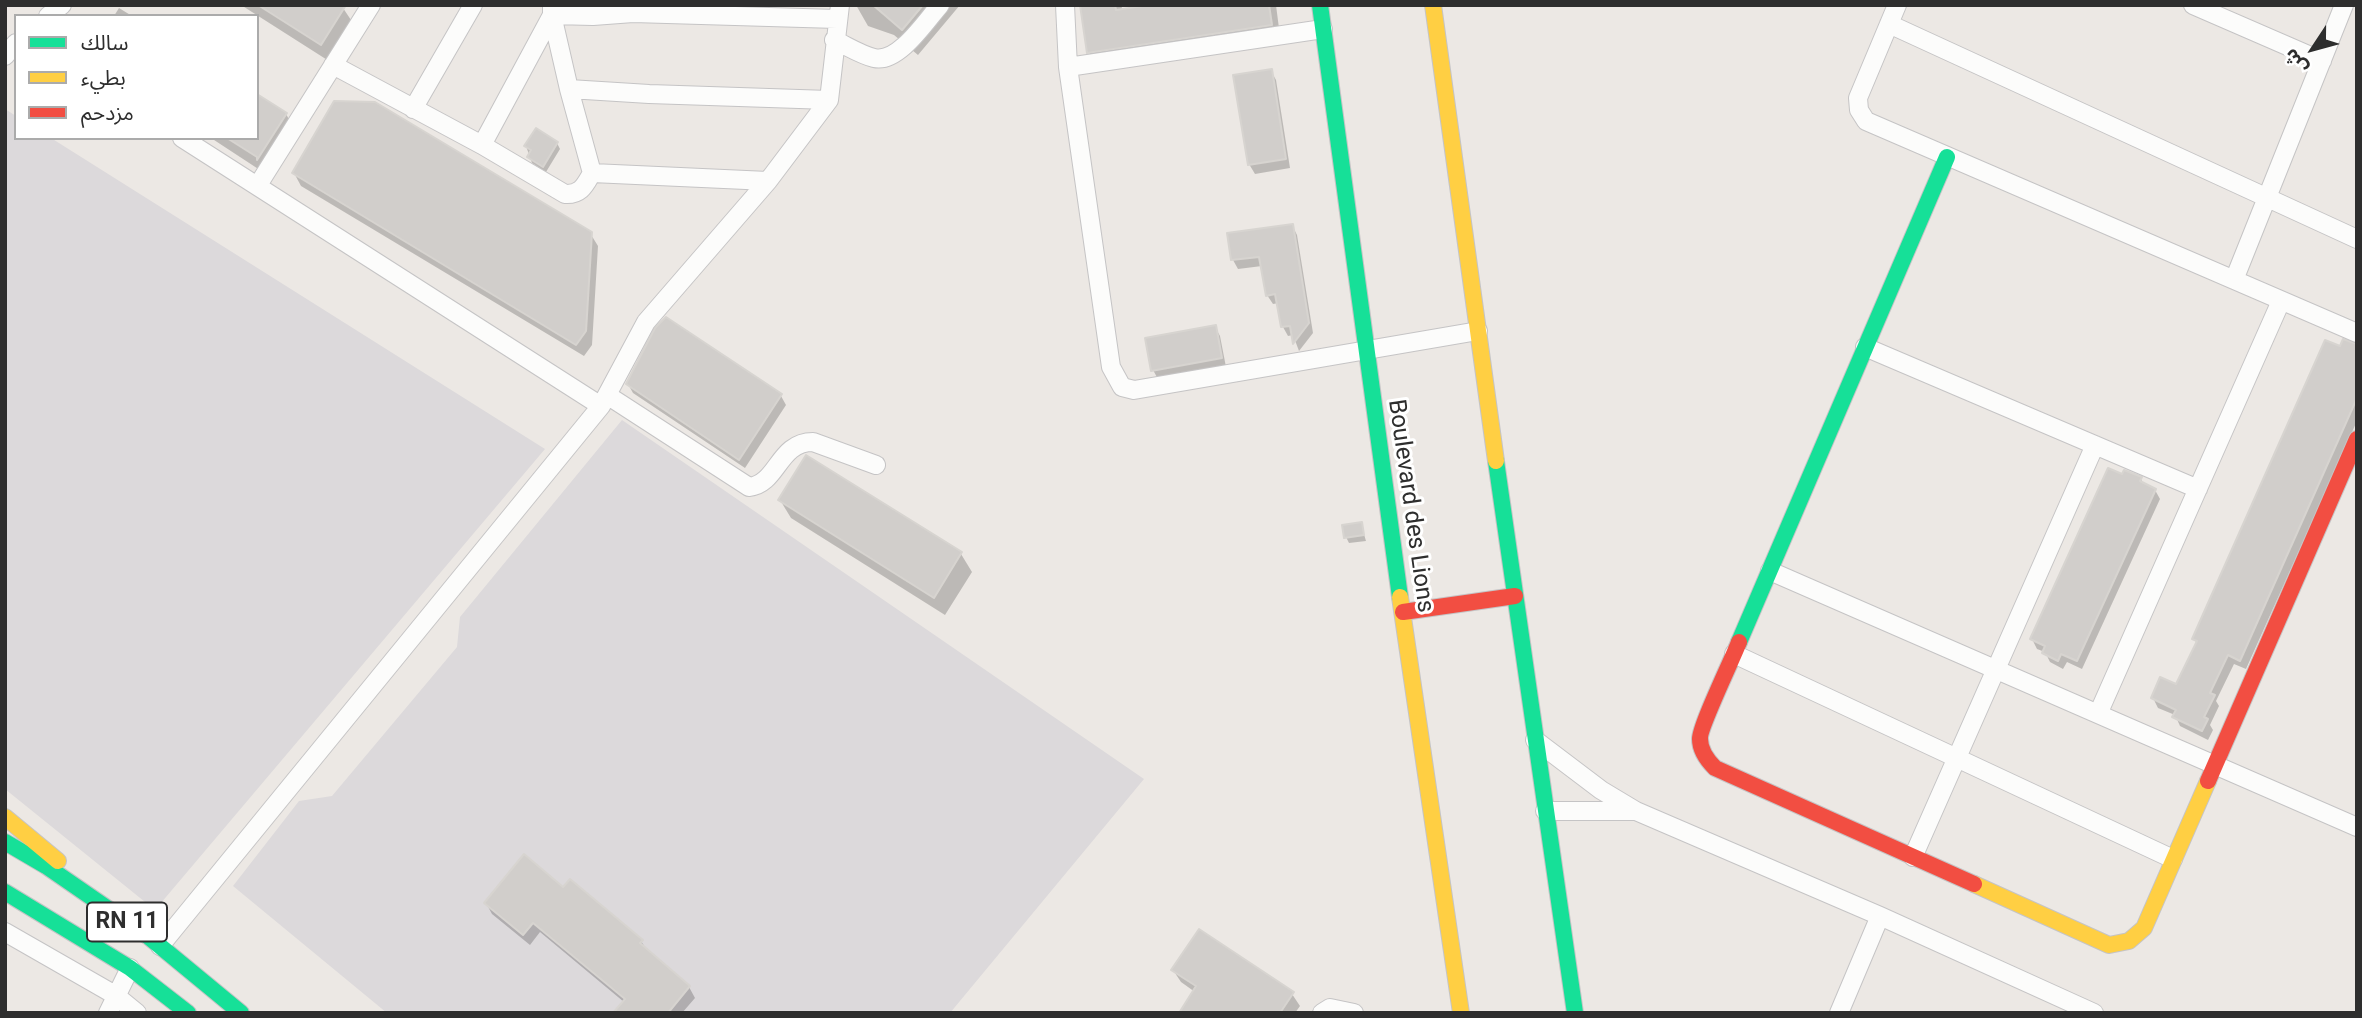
<!DOCTYPE html>
<html>
<head>
<meta charset="utf-8">
<style>
	body { margin:0 }
	#map { position:relative; width:2362px; height:1018px; overflow:hidden; background:#ece8e4; font-family:Roboto,"Noto Sans Arabic",sans-serif }
	canvas { display:block }
	.frame { position:absolute; inset:0; border:7px solid #2e2e2e; pointer-events:none }
	.legend { position:absolute; left:14px; top:14px; width:245px; height:126px; box-sizing:border-box; background:#fff; border:2px solid #ababab; margin:0; padding:9px 12px; list-style:none; font-size:21px; color:#2e2e2e }
	.legend li { display:flex; align-items:center; gap:14px; height:35px }
	.legend b { width:35px; border:2px solid #ababab }
	.north { position:absolute; left:2278px; top:14px; width:70px; height:70px; -webkit-text-stroke:5px #fff; paint-order:stroke; rotate:234deg; font-size:19px; font-weight:700; line-height:28px; text-align:center; color:#2e2e2e }
	.north::after { content:''; display:block; margin:auto; width:24px; height:32px; background:#2e2e2e; clip-path:polygon(50% 0,100% 100%,50% 72%,0 100%) }
</style>
</head>
<body>
<div id="map">
<canvas width="2362" height="1018"></canvas>
<div class="frame"></div>
<ul class="legend">
<li><b style="height:9px;background:#16e098"></b>سالك</li>
<li><b style="height:9px;background:#ffcf43"></b>بطيء</li>
<li><b style="height:9px;background:#f24e42"></b>مزدحم</li>
</ul>
<div class="north">ش</div>
</div>
<script>
const ctx = document.querySelector('canvas').getContext('2d');
ctx.lineJoin = 'round';
function fillPath(path, color) {
  ctx.fillStyle = color;
  ctx.fill(path, 'evenodd');
}
function strokePath(path, color, width, dash) {
  ctx.strokeStyle = color;
  ctx.lineWidth = width;
  ctx.lineCap = dash ? 'butt' : 'round';
  ctx.setLineDash(dash || []);
  ctx.stroke(path);
}
function drawText(font, color, halo, rows, align = 'center') {
  ctx.font = font + ' Roboto,sans-serif';
  ctx.lineWidth = 6;
  ctx.setLineDash([]);
  ctx.textBaseline = 'middle';
  ctx.strokeStyle = halo;
  ctx.fillStyle = color;
  for (const [text, x, y, turn = 0] of rows) {
    ctx.save();
    ctx.translate(x, y);
    ctx.rotate((+turn || 0) * Math.PI / 180);
    ctx.textAlign = isNaN(turn) ? turn : align;
    if (halo) ctx.strokeText(text, 0, 0);
    ctx.fillText(text, 0, 0);
    ctx.restore();
  }
}
fillPath(new Path2D(`
	M5 109 16 116V138H51L545 449 155 910 5 789Z
	M622 420 1144 779 950 1013H387L233 886 299 801 332 796 457 647 460 617Z`), '#dcd9db');
fillPath(new Path2D(`
	M241 5H341L355 26 332 63Z
	M856 5H960L918 55 894 35 868 26Z
	M1081 5H1121L1123 11 1161 5H1276L1281 44 1099 71 1089 52Z
	M119 8 132 16H114Z
	M1271 71 1276 80 1290 168 1255 174 1249 164Z
	M286 114 296 132 269 176 211 138H257Z
	M557 143 560 149 546 172 532 163 526 146Z
	M294 173 590 233 598 246 592 345 584 356 301 186Z
	M1292 225 1297 235 1313 333 1299 351 1293 335 1288 336 1283 327 1279 303 1273 304 1267 295 1262 266 1238 269 1233 260Z
	M666 319 781 396 786 405 745 468 633 393 628 384Z
	M1215 327 1220 336 1226 367 1158 379 1153 370Z
	M2357 346V421L2246 669 2234 664 2216 701 2219 706 2210 725 2213 730 2208 740 2180 726 2175 715 2158 708 2153 698 2177 687 2198 645 2194 639 2340 349Z
	M2123 477 2141 479 2144 485 2155 490 2160 499 2082 669 2067 662 2063 669 2050 662 2045 652 2037 649 2032 639Z
	M780 500 961 554 972 572 945 615 791 518Z
	M1361 524 1366 541 1349 543 1346 537Z
	M564 889 641 941 648 952 689 987 695 998 682 1013H615L624 1002 540 932 530 945 492 914 486 903Z
	M1173 970 1292 994 1300 1006 1295 1013H1181L1195 992 1181 982Z`), '#0003');
const building = new Path2D(`
	M258 5H346L321 45Z
	M873 5H923L902 30Z
	M1080 5H1115L1116 10 1149 5H1269L1272 25 1087 53Z
	M1272 69 1286 159 1248 165 1233 75Z
	M257 94 287 113 257 160V157L227 138H257Z
	M334 101 375 102 592 232 586 331 576 345 292 173Z
	M536 128 558 142 543 167 527 157 531 150 524 146Z
	M1293 224 1309 323 1293 344 1290 326 1281 327 1275 294 1266 296 1259 257 1231 260 1227 233Z
	M666 317 782 394 739 460 626 384 655 328Z
	M1216 325 1222 358 1151 371 1145 338Z
	M2343 339 2357 344V398L2240 661 2228 655 2210 693 2215 695 2204 717 2208 719 2202 731 2172 717 2176 710 2151 698 2160 677 2176 684 2197 641 2192 639 2325 340 2340 346Z
	M806 455 962 552 934 598 778 500Z
	M2108 468 2122 474 2124 470 2142 477 2140 481 2156 489 2077 661 2061 654 2058 661 2042 653 2045 646 2030 639Z
	M1362 522 1364 535 1344 538 1342 525Z
	M524 854 563 887 570 879 643 940 640 943 690 986 668 1013H613L625 999 533 923 523 935 484 903Z
	M1199 929 1294 992 1280 1013H1179L1196 986 1171 970Z`);
fillPath(building, '#d1cecb');
strokePath(building, '#d7d4d0', 2);
const street = new Path2D(`
	M1065 5 1068 67 1111 367 1122 387 1134 390 1478 331
	M1897 5 1858 98 1859 110 1866 121 2357 333
	M2193 5 2322 61
	M626 6 633 13 837 19
	M48 16 62 5
	M1889 24 2357 239
	M834 40C847 46 861 55 874 58 898 64 926 21 940 5
	M5 56 16 43
	M333 65 482 145 565 194C581 195 585 185 592 173L569 89 552 15V5
	M1068 67 1323 29
	M569 89 649 94 829 100
	M413 109 473 5
	M182 138 601 406
	M482 145 552 15 593 16 633 13
	M592 173 768 181
	M258 185 371 5
	M2234 280 2344 5
	M1865 347 2198 489
	M607 395 749 487C778 484 778 442 813 442L876 465
	M1770 571 2357 827
	M1734 654 2173 859
	M2098 714 2281 301
	M1535 740 1601 790 1636 811 1880 916 2094 1013
	M1545 811H1636
	M1913 857 2095 445
	M5 932 115 995 137 1013
	M160 946 601 406 646 322 768 181 829 100 840 5
	M108 1013 130 968
	M1322 1013 1330 1008 1354 1013
	M1839 1013 1880 916`);
const fast = new Path2D(`
	M1320 5 1400 597
	M1496 461 1575 1013
	M1739 642 1947 157
	M5 842 46 866 149 937 241 1013
	M5 892 130 968 188 1013`);
const slow = new Path2D(`
	M1433 5 1496 461
	M1400 597 1461 1013
	M5 817 58 861
	M1974 884 2109 945 2129 941 2144 928 2208 781`);
const jam = new Path2D(`
	M1403 612 1515 596
	M1739 642C1733 658 1699 728 1700 739 1700 751 1707 760 1715 768L1974 884
	M2208 781 2357 439`);
strokePath(street, '#c5c4c5', 20);
strokePath(fast, '#c5c4c5', 18);
strokePath(slow, '#c5c4c5', 18);
strokePath(jam, '#c5c4c5', 18);
strokePath(street, '#fcfcfb', 18);
strokePath(fast, '#16e098', 16);
strokePath(slow, '#ffcf43', 16);
strokePath(jam, '#f24e42', 16);
for (const [x, y, w] of [
	[127,922,80]
]) {
  const box = new Path2D();
  box.roundRect(x - w / 2, y - 19.5, w, 39, 5);
  ctx.fillStyle = '#fff';
  ctx.fill(box);
  strokePath(box, '#2e2e2e', 2);
}
drawText('bold 23px', '#2e2e2e', null, [
	["RN 11",127,922]
]);
drawText('24px', '#2e2e2e', '#fff', [
	["Boulevard des Lions",1410,506,82]
]);
</script>
</body>
</html>
